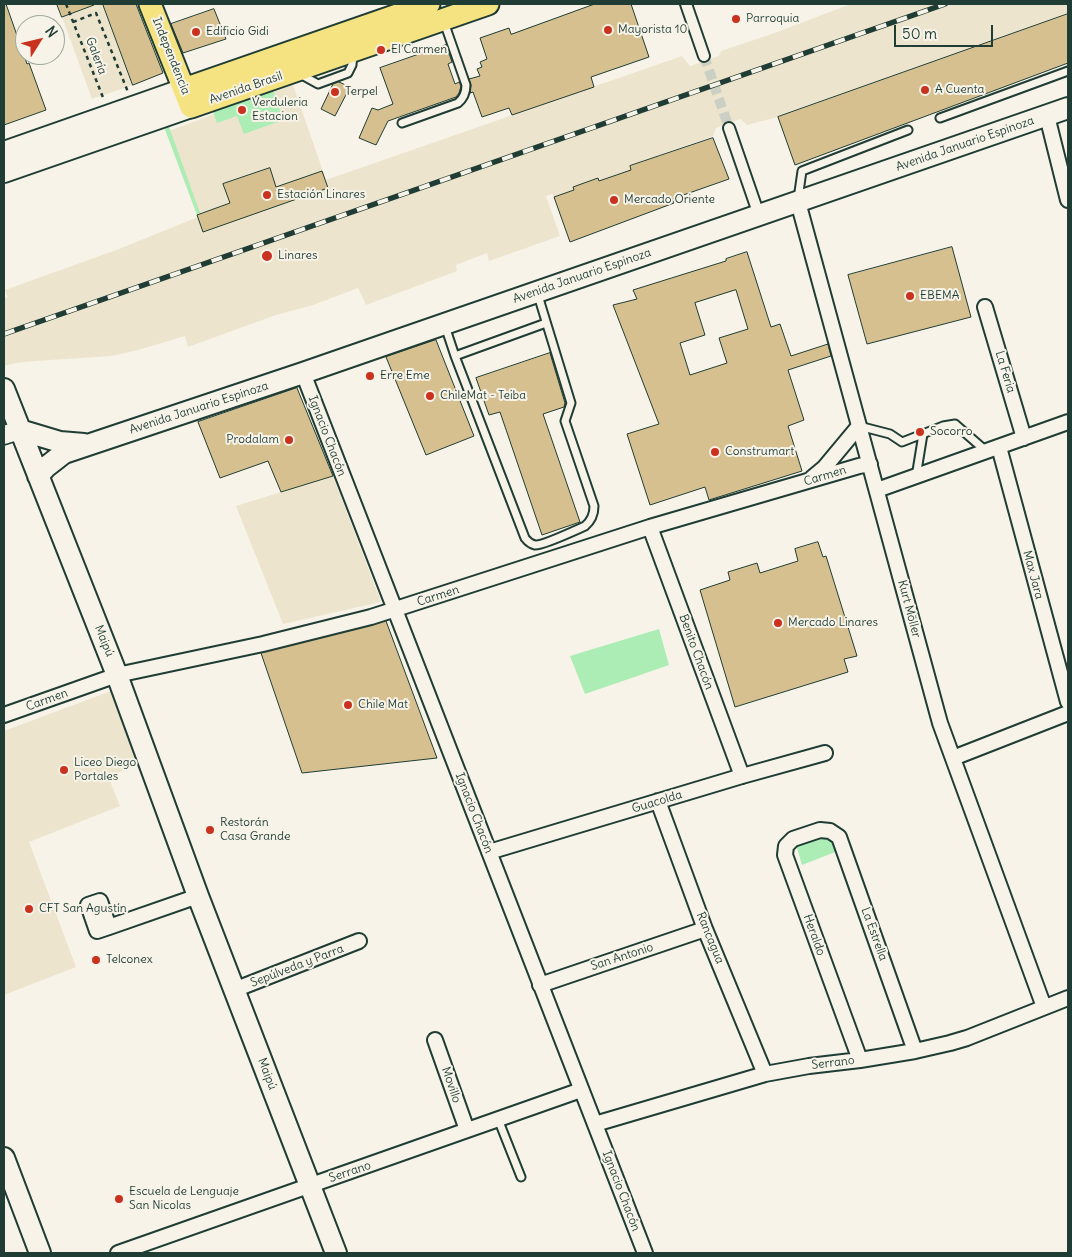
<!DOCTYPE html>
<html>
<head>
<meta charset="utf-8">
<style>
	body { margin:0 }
	#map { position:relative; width:1072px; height:1257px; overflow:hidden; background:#f7f3e8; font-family:Delius,sans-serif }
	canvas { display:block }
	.frame { position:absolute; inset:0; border:5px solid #1f3d34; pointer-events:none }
	.north { position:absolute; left:15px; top:15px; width:50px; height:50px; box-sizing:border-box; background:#f7f3e8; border:1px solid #a1aaa0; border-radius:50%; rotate:54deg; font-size:14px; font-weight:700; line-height:20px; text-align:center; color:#1f3d34 }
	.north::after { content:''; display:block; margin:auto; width:18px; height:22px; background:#c8321e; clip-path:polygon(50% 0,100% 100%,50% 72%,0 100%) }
	.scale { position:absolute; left:894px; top:25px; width:99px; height:22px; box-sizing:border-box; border:2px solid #1f3d34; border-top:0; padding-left:6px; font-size:15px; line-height:18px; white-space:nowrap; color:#1f3d34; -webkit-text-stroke:4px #f7f3e8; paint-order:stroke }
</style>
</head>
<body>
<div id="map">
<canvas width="1072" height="1257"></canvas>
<div class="frame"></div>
<div class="north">N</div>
<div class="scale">50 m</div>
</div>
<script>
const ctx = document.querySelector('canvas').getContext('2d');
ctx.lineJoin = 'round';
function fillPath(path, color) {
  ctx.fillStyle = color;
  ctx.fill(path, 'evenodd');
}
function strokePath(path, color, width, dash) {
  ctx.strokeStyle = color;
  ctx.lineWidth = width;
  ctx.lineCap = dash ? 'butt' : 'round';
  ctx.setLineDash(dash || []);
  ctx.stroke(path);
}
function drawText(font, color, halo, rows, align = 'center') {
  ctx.font = font + ' Delius,sans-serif';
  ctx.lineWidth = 4;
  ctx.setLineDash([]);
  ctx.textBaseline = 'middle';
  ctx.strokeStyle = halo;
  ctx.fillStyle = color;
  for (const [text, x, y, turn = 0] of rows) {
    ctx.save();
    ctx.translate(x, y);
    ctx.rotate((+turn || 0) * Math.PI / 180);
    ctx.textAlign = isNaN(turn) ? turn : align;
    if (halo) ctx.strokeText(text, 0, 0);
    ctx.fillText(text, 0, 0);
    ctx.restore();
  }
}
fillPath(new Path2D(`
	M97 4H103L133 85 92 99 62 17Z
	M851 4H1068V14L778 117 747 125 740 119 716 128 713 136 658 156V159L642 162 630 166 631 170 599 181 597 178 574 187V190L554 197 552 194 546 196 560 236 489 261 487 253 456 265 457 271 366 305 358 288 313 305 276 315 188 347 185 336 138 350 111 356 35 361 16 363 4 366V299L8 297 5 290 119 249 198 217 166 132 293 85 326 180 682 56 690 66 719 56 721 51 769 35Z
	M333 476 381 602 283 624 236 506Z
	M111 691 140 765 108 776 120 806 29 842 76 967 4 995V731Z`), '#ede4cd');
fillPath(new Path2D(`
	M272 87 283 120 244 134 237 116 217 123 211 105Z
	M167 121 200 213 197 215 163 124Z
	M659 629 669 665 585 694 570 656Z
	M830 831 838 851 802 865 795 841Z`), '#acedb5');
const building = new Path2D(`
	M4 4H6L27 64 29 63 46 110 4 125Z
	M57 4H94V5L62 17Z
	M103 4H136L163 73 133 85Z
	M595 4H631L649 57 591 77 594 87 512 115 509 108 482 117 473 92 470 93 471 85 469 79 480 76 477 69 482 67 480 62 487 59 480 38 509 28 511 34Z
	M214 9 226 39 183 53 171 24Z
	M1068 14V63L795 165 778 117Z
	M446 45 452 62 448 64 455 84 459 82 461 86 459 93 456 97 388 121 376 145 359 138 372 108 378 110 393 104 380 68Z
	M339 82 350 87 335 116 321 109 333 84Z
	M713 138 729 179 672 199 674 203 570 242 554 197 574 190 573 187 598 178 599 181 631 170 630 166Z
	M270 168 276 187 322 171 328 188 203 232 197 215 230 203 223 184Z
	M952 247 971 317 867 344 848 275Z
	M747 252 771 327 780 324 791 356 828 344 831 356 788 370 804 420 788 426 802 471 709 500 705 487 650 505 627 434 659 424 613 305 637 299 633 290 726 261V259ZM736 290 748 329 719 338 727 363 690 375 680 343 705 335 695 303Z
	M436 340 474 436 426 455 386 357Z
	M550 353 565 403 564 407 543 414 580 522 542 535 500 412 489 415 476 378Z
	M297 388 333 476 281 492 268 461 220 478 198 422Z
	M818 542 823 557 826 556 857 656 844 659 848 672 735 707 700 590 730 580 728 572 757 563 760 573 798 561 795 549Z
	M386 621 437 758 302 773 261 653Z`);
fillPath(building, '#d7c08f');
strokePath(building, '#1f3d34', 1);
strokePath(new Path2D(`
	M704 56 729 128`), '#cccfc4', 10, [10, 5]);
const service = new Path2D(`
	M300 74 318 84 348 73 352 65 353 55
	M940 118 1068 71
	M402 123 458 103C464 98 466 92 466 85L444 22
	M798 199 802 171 908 130
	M445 326 455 356 525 538C528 542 530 544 535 545 542 546 576 530 585 526 591 521 594 515 594 506L565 421 571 403 537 292
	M455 356 546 323
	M859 426 890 434 902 442 943 426 955 424 986 451
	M916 477 923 434
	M498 1119 521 1177`);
const pedestrian = new Path2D(`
	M686 4 704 56
	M729 128 759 215`);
const minor = new Path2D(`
	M1047 116 1068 200
	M798 202 940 723 1044 1007
	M985 307 1024 438
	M303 373 645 1253
	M999 447 1068 702
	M812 478 824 468 859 426
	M877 490 1068 422
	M650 527 742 776
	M4 715 117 675 263 644 371 617 650 527 859 466 870 464
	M953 758 1068 713
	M658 801 705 929 765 1074
	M489 852 742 776 825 753
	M109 927 100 901 88 905 97 931 109 927 198 896
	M540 985 705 929
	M234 990 359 941
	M435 1040 467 1130
	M860 1060 785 855 786 846 793 839 820 830 830 831 839 837 915 1051
	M595 1124 765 1074 809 1066 860 1060 915 1051 950 1043 967 1038 1068 998
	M118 1253 581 1090`);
const tertiary = new Path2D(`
	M4 435 20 430`);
const secondary = new Path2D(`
	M4 152 184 89
	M4 172 191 107
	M4 389 117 675 198 896 336 1253
	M20 430 60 442 84 444
	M38 476 46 467 64 453 303 373 1068 108
	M4 1158 40 1253`);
const primary = new Path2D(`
	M150 4 191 107 488 4
	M184 89 429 4`);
strokePath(service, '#1f3d34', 11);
strokePath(pedestrian, '#1f3d34', 14);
strokePath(minor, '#1f3d34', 18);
strokePath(tertiary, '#1f3d34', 21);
strokePath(secondary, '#1f3d34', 24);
strokePath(primary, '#1f3d34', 25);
strokePath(new Path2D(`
	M66 4 104 100
	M73 22 96 13 128 92`), '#1f3d34', 2.5, [4, 4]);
strokePath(service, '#f7f3e8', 7);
strokePath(pedestrian, '#f7f3e8', 10);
strokePath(minor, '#f7f3e8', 14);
strokePath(tertiary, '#f7f3e8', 18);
strokePath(secondary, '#f7f3e8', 20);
strokePath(primary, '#f5e382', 21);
const rail = new Path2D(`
	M4 334 945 4`);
strokePath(rail, '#1f3d34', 5.5);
strokePath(rail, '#f7f3e8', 4, [11]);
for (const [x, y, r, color] of [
	[736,19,5,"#c8321e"],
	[608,30,5,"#c8321e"],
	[196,32,5,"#c8321e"],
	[381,50,5,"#c8321e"],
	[925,90,5,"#c8321e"],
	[335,92,5,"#c8321e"],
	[242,110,5,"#c8321e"],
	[267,195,5,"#c8321e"],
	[614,200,5,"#c8321e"],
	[267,256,6,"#c8321e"],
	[910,296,5,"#c8321e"],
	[370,376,5,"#c8321e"],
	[430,396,5,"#c8321e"],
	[920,432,5,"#c8321e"],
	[289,440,5,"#c8321e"],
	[715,452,5,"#c8321e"],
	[778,623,5,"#c8321e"],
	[348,705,5,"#c8321e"],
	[64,770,5,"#c8321e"],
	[210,830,5,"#c8321e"],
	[29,909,5,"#c8321e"],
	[96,960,5,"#c8321e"],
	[119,1199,5,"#c8321e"]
]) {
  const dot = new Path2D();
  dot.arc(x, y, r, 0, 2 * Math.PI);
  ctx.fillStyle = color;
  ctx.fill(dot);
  strokePath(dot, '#f7f3e8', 2);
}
drawText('12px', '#1f3d34', '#f7f3e8', [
	["Parroquia",746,19],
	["Mayorista 10",618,30],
	["Edificio Gidi",206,32],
	["El Carmen",391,50],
	["A Cuenta",935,90],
	["Terpel",345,92],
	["Verduleria",252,103],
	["Estacion",252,117],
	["Estación Linares",277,195],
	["Mercado Oriente",624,200],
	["Linares",278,256],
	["EBEMA",920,296],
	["Erre Eme",380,376],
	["ChileMat - Teiba",440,396],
	["Socorro",930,432],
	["Prodalam",279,440,"right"],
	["Construmart",725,452],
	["Mercado Linares",788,623],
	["Chile Mat",358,705],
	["Liceo Diego",74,763],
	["Portales",74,777],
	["Restorán",220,823],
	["Casa Grande",220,837],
	["CFT San Agustín",39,909],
	["Telconex",106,960],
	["Escuela de Lenguaje",129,1192],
	["San Nicolas",129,1206]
], 'left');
drawText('12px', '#1f3d34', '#f7f3e8', [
	["Galería",96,56,69],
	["Independencia",171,56,68],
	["Avenida Brasil",246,88,-19],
	["Avenida Januario Espinoza",965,144,-19],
	["Avenida Januario Espinoza",582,276,-19],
	["La Feria",1005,372,73],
	["Avenida Januario Espinoza",199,408,-18],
	["Ignacio Chacón",327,436,69],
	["Carmen",825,476,-17],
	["Max Jara",1033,575,75],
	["Carmen",438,596,-18],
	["Kurt Möller",909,609,75],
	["Maipú",104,641,68],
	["Benito Chacón",696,652,70],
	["Carmen",47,700,-20],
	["Guacolda",657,802,-17],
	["Ignacio Chacón",474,813,69],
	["La Estrella",874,934,70],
	["Heraldo",814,935,70],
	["Rancagua",710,938,68],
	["San Antonio",622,957,-18],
	["Sepúlveda y Parra",297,966,-21],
	["Serrano",833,1063,-7],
	["Maipú",267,1074,69],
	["Movillo",451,1085,71],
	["Serrano",350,1172,-19],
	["Ignacio Chacón",621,1191,69]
]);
</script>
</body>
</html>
